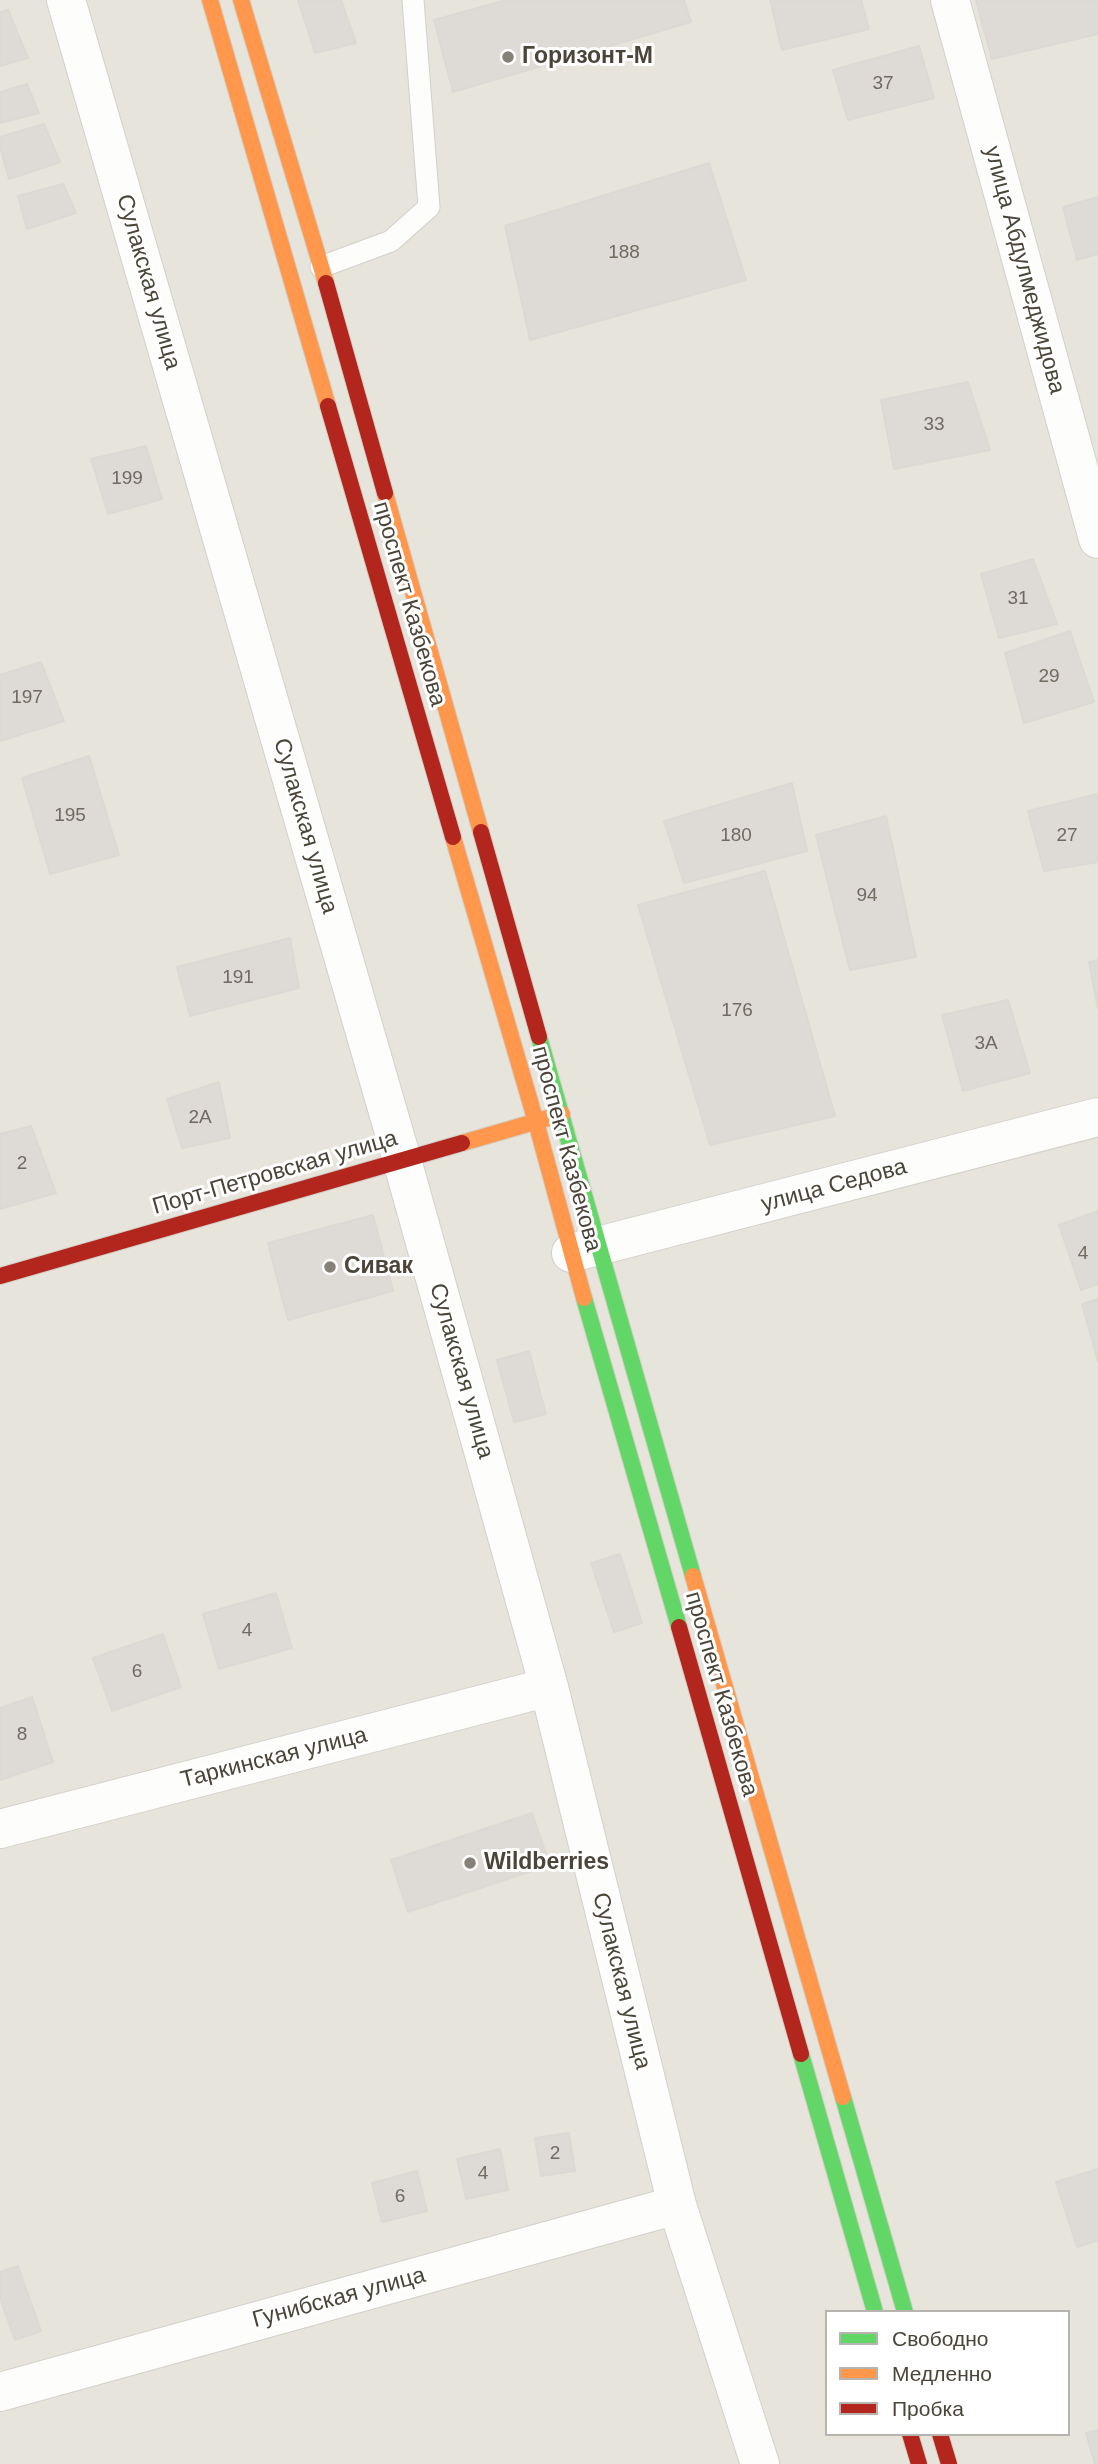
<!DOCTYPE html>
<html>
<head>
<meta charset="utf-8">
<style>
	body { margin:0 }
	#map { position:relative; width:1098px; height:2464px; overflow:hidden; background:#f4f2ee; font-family:Arial,sans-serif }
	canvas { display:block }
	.legend { position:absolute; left:825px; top:2310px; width:245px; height:126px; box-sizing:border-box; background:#fff; border:2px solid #b7b4b0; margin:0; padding:9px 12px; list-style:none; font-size:21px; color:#4b4439 }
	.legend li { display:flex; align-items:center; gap:14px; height:35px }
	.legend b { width:35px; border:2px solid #b7b4b0 }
</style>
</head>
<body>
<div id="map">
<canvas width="1098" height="2464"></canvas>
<ul class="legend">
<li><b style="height:9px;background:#63d668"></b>Свободно</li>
<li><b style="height:9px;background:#ff974d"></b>Медленно</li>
<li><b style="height:9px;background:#b3261e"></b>Пробка</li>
</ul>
</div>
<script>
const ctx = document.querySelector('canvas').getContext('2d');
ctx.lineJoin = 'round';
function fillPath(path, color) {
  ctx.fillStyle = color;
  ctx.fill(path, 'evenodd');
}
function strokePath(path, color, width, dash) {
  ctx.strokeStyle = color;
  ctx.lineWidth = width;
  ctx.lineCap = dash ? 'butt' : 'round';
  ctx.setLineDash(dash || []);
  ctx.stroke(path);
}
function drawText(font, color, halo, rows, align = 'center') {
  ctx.font = font + ' Arial,sans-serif';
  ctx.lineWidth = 6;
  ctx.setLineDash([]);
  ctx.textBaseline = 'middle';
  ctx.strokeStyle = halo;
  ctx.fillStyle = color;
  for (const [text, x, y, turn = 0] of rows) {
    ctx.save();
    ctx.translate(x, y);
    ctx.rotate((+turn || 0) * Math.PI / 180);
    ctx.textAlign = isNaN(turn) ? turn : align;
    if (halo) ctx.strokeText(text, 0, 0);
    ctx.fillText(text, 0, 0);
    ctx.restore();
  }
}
fillPath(new Path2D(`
	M0 0H1098V2464H0ZM827 2312H1068V2434H827Z`), '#e7e4dc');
const building = new Path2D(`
	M298 0H341L356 43 315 53Z
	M506 0H684L691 22 453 92 434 20Z
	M770 0H861L869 29 782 50Z
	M976 0H1098V34L992 59Z
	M8 10 28 58 0 66V12Z
	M919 46 934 98 848 120 833 70Z
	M27 84 39 113 0 123V92Z
	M44 124 60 162 9 179 0 147V137Z
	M709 163 746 280 530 340 505 226Z
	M63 184 76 213 27 229 18 196Z
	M1098 197V254L1077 260 1063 207Z
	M968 382 990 450 894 469 881 400Z
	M146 446 162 499 108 514 91 459Z
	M1033 559 1057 624 999 638 981 574Z
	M1070 631 1094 702 1024 723 1005 653Z
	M41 662 64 721 0 741V675Z
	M89 756 119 855 50 874 22 778Z
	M792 783 807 851 684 883 664 821Z
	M1098 794V862L1044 871 1028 811Z
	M886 816 916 957 850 970 816 835Z
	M765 871 835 1116 710 1145 638 905Z
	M290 938 299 988 190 1016 177 967Z
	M1098 960V1009L1089 962Z
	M1008 1000 1030 1073 963 1091 942 1015Z
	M219 1082 230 1138 182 1148 167 1099Z
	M31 1126 56 1193 0 1209V1134Z
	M1098 1211V1284L1081 1290 1059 1225Z
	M373 1215 393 1291 288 1320 268 1243Z
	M1098 1299V1361L1082 1304Z
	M529 1351 546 1414 514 1422 497 1360Z
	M620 1554 642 1623 614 1632 591 1563Z
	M276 1593 292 1648 219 1669 203 1614Z
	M163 1634 181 1687 112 1711 93 1658Z
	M32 1697 53 1762 0 1780V1708Z
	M532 1813 550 1865 408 1912 391 1860Z
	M569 2133 575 2171 541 2176 535 2138Z
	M500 2149 508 2190 466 2199 457 2159Z
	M1098 2169V2240L1077 2247 1056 2182Z
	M417 2171 427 2211 382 2222 372 2183Z
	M18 2266 41 2331 15 2340 0 2298V2272Z
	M1098 2430V2464H1095L1086 2433Z`);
fillPath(building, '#dedbd6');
strokePath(building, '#dcd9d4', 2);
const lane = new Path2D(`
	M321 267 391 241 429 207 413 0`);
const street = new Path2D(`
	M66 0 402 1160 549 1687 677 2205 760 2464
	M950 0 1098 539
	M571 1253 1098 1117
	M0 1829 549 1687
	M0 2392 677 2205`);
const fast = new Path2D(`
	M539 1037 693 1576
	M584 1298 679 1627
	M801 2054 875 2312
	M843 2097 905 2312`);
const slow = new Path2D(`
	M210 0 328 406
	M241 0 326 283
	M385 493 481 832
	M453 837 536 1122 584 1298
	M462 1143 562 1114
	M693 1576 843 2097`);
const jam = new Path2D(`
	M326 283 385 493
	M328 406 453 837
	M481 832 539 1037
	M0 1276 462 1143
	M679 1627 801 2054
	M910 2434 919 2464
	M940 2434 949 2464`);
strokePath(lane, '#d2d0cb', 23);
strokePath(street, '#d2d0cb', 40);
strokePath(fast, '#d3cfc5', 18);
strokePath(slow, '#d3cfc5', 18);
strokePath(jam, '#d3cfc5', 18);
strokePath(lane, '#fdfdfc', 21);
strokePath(street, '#fdfdfc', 38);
strokePath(fast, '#63d668', 16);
strokePath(slow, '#ff974d', 16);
strokePath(jam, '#b3261e', 16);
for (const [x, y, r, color] of [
	[508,57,7,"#868178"],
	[330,1267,7,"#868178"],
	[470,1863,7,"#868178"]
]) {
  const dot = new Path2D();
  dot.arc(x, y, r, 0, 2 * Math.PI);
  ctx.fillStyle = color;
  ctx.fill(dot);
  strokePath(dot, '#fff', 2.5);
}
drawText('19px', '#706a61', null, [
	["37",883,84],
	["188",624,253],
	["33",934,425],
	["199",127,479],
	["31",1018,599],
	["29",1049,677],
	["197",27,698],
	["195",70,816],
	["180",736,836],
	["27",1067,836],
	["94",867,896],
	["191",238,978],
	["176",737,1011],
	["3А",986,1044],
	["2А",200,1118],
	["2",22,1164],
	["4",1083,1254],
	["4",247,1631],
	["6",137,1672],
	["8",22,1735],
	["2",555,2154],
	["4",483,2174],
	["6",400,2197]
]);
drawText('bold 23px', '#4b4439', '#fff', [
	["Горизонт-М",522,57],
	["Сивак",344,1267],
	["Wildberries",484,1863]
], 'left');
drawText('23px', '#4b4439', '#fff', [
	["улица Абдулмеджидова",1024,270,75],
	["Сулакская улица",148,282,74],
	["проспект Казбекова",409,604,74],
	["Сулакская улица",305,826,74],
	["проспект Казбекова",566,1149,75],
	["Порт-Петровская улица",275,1173,-16],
	["улица Седова",834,1186,-15],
	["Сулакская улица",461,1371,74],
	["проспект Казбекова",721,1694,74],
	["Таркинская улица",274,1758,-14],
	["Сулакская улица",621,1981,76],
	["Гунибская улица",339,2298,-15]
]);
</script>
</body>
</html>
